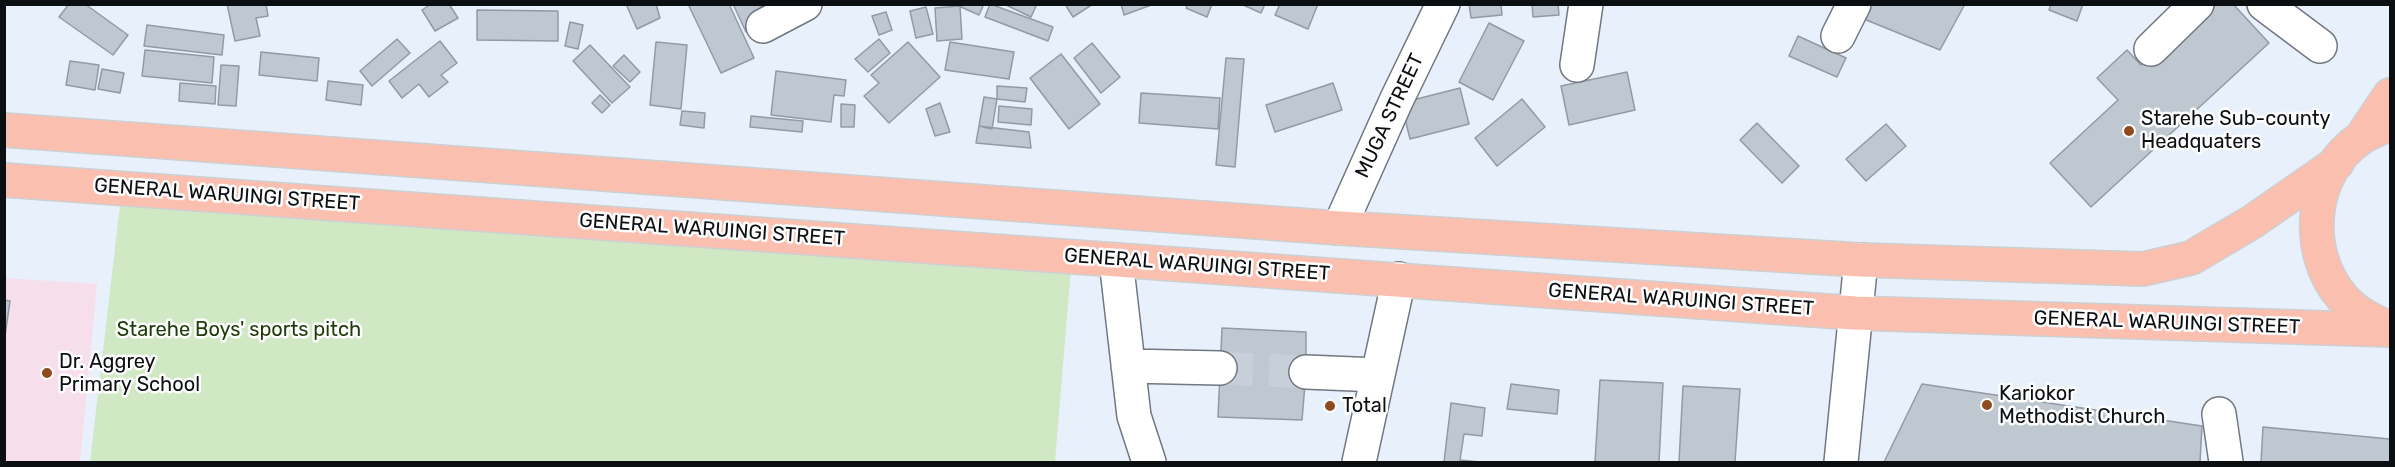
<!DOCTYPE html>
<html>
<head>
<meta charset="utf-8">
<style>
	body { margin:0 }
	#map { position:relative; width:2395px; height:467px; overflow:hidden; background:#e8f1fb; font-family:Rubik,sans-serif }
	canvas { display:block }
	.frame { position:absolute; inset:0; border:6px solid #0c0f12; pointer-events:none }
</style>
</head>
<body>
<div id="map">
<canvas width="2395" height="467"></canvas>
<div class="frame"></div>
</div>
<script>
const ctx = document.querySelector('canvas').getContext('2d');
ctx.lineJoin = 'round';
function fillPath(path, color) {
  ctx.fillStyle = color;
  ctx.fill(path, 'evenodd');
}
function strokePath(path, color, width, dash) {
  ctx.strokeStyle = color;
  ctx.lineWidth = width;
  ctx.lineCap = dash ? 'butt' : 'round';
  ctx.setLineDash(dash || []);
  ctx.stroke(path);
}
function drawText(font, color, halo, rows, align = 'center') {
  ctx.font = font + ' Rubik,sans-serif';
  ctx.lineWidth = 5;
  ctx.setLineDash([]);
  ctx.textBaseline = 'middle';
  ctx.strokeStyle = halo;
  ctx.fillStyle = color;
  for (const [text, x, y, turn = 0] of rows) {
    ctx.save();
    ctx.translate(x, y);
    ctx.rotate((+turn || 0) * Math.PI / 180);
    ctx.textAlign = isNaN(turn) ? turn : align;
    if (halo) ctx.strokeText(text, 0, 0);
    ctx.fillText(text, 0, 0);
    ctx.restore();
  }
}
fillPath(new Path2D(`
	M4 278 97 284 80 462H5Z`), '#f6deea');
fillPath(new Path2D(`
	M122 188 1072 256 1055 462H90Z`), '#d1e8c5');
const building = new Path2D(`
	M69 4H85L128 35 113 55 59 17Z
	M227 4H266L268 16 256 18 260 36 235 41Z
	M431 4H449L458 18 435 31 422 10Z
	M626 4H656L660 18 637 29Z
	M688 4H729L754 58 721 73Z
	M733 4H760L768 22 746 32Z
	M963 4H984L979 15 961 7Z
	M990 4 1053 27 1048 41 985 17Z
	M1004 4H1037L1031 17Z
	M1065 4H1093L1073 17Z
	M1121 4H1154L1124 15Z
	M1188 4H1212L1207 17 1186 8Z
	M1241 4H1265L1261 13Z
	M1280 4H1318L1308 29 1275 15Z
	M1469 4H1501L1502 15 1471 18Z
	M1532 4H1558L1559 15 1533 17Z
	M1859 4H1965L1940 50 1854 15Z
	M2051 4H2083L2077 21 2049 10Z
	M2207 4H2233L2269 43 2091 207 2050 163 2118 100 2097 78 2127 50 2141 65Z
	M960 6 962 39 937 41 935 8Z
	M926 7 933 34 916 38 910 11Z
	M477 10 558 11V41L477 40Z
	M886 12 892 30 879 35 872 16Z
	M570 22 583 25 578 49 565 46Z
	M1489 23 1524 41 1493 100 1459 82Z
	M147 25 224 35 222 55 144 46Z
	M1798 36 1846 58 1837 77 1789 56Z
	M397 39 410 53 372 86 360 71Z
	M879 39 890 53 868 72 855 59Z
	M440 41 457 63 441 75 448 82 429 97 419 84 402 98 389 81Z
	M656 42 687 45 681 109 650 105Z
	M908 42 940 77 889 123 864 96 879 83 871 75Z
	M950 42 1014 52 1009 79 945 70Z
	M1092 43 1120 77 1101 93 1074 58Z
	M590 45 630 87 612 103 573 61Z
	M145 50 214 57 212 83 142 76Z
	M261 52 319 58 317 81 259 75Z
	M1061 54 1100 104 1069 129 1030 78Z
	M624 55 640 72 630 82 613 66Z
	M1226 58 1244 59 1235 167 1216 165Z
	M70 61 99 65 95 90 66 85Z
	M221 65 239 66 236 106 218 105Z
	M102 69 124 73 120 93 98 89Z
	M776 71 846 80 844 96 834 95 831 122 771 115Z
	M1627 72 1635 110 1569 125 1561 86Z
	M328 81 363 85 361 105 326 100Z
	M180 83 216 86 215 104 179 101Z
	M1333 83 1342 110 1275 132 1266 105Z
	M997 86 1027 88 1025 102 997 99Z
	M1460 88 1469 124 1410 139 1401 103Z
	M1141 93 1220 98 1218 129 1139 123Z
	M600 95 610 105 602 113 592 103Z
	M984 97 997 99 992 129 979 126Z
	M1522 99 1545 127 1497 166 1475 138Z
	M940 103 950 132 935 136 926 109Z
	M841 104 855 105 854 127H841Z
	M999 106 1032 109 1031 125 998 122Z
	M682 111 705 113 704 128 680 125Z
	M751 116 803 121 802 132 750 127Z
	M1757 123 1799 166 1782 183 1740 140Z
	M1886 124 1906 146 1866 181 1846 159Z
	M979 126 1029 132 1031 148 976 143Z
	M4 300 10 301 4 343Z
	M1222 328 1306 332V372L1302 420 1218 417Z
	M1600 380 1663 383 1659 462H1595Z
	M1511 384 1559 390 1557 414 1507 409Z
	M1922 384 2202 426 2200 462H1884Z
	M1683 386 1740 389 1735 462H1679Z
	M1451 403 1485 408 1482 436 1464 434 1460 460 1480 462H1444Z
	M2263 427 2390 439V462H2261Z`);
fillPath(building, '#bfc7d0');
strokePath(building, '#929aa3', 1.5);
strokePath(new Path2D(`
	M1220 368 1306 372`), '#c7cfd8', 33, [33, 16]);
const minor = new Path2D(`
	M2264 4 2320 46
	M763 26 805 4
	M1838 36 1854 4
	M2151 49 2197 4
	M1577 65 1586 4
	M1339 228 1396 101 1443 4
	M1116 260 1134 416 1149 462
	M1128 366 1220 368
	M1306 372 1378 375
	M2219 414 2226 462
	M1359 462 1399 279
	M1841 462 1861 260`);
const major = new Path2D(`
	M4 130 1339 228 1861 260 2143 269 2191 258 2252 222 2337 163
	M2361 138 2390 95
	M4 180 1855 313 2390 330
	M2388 328C2371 320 2354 312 2342 297 2303 252 2309 172 2361 138 2370 132 2381 128 2390 124`);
strokePath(minor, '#707780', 36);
strokePath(major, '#cecfd0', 36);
strokePath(minor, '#fff', 33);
strokePath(major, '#fbbfb0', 33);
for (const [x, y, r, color] of [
	[2129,131,6,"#8f4b1f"],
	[47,373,6,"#8f4b1f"],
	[1987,405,6,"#8f4b1f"],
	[1330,406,6,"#8f4b1f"]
]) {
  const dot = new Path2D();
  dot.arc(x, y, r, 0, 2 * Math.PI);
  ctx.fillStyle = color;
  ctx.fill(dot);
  strokePath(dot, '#fdfdfd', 2);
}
drawText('20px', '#0c0f12', '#fdfdfd', [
	["MUGA STREET",1390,116,-65],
	["GENERAL WARUINGI STREET",227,195,4],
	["GENERAL WARUINGI STREET",712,230,4],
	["GENERAL WARUINGI STREET",1197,265,4],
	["GENERAL WARUINGI STREET",1681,300,4],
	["GENERAL WARUINGI STREET",2167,323,2]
]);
drawText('20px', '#0c0f12', '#fdfdfd', [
	["Starehe Sub-county",2141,119],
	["Headquaters",2141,142],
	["Dr. Aggrey",59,362],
	["Primary School",59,385],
	["Kariokor",1999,394],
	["Methodist Church",1999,417],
	["Total",1342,406]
], 'left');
drawText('20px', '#1d3a07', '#fdfdfd', [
	["Starehe Boys' sports pitch",239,330]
]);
</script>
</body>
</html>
